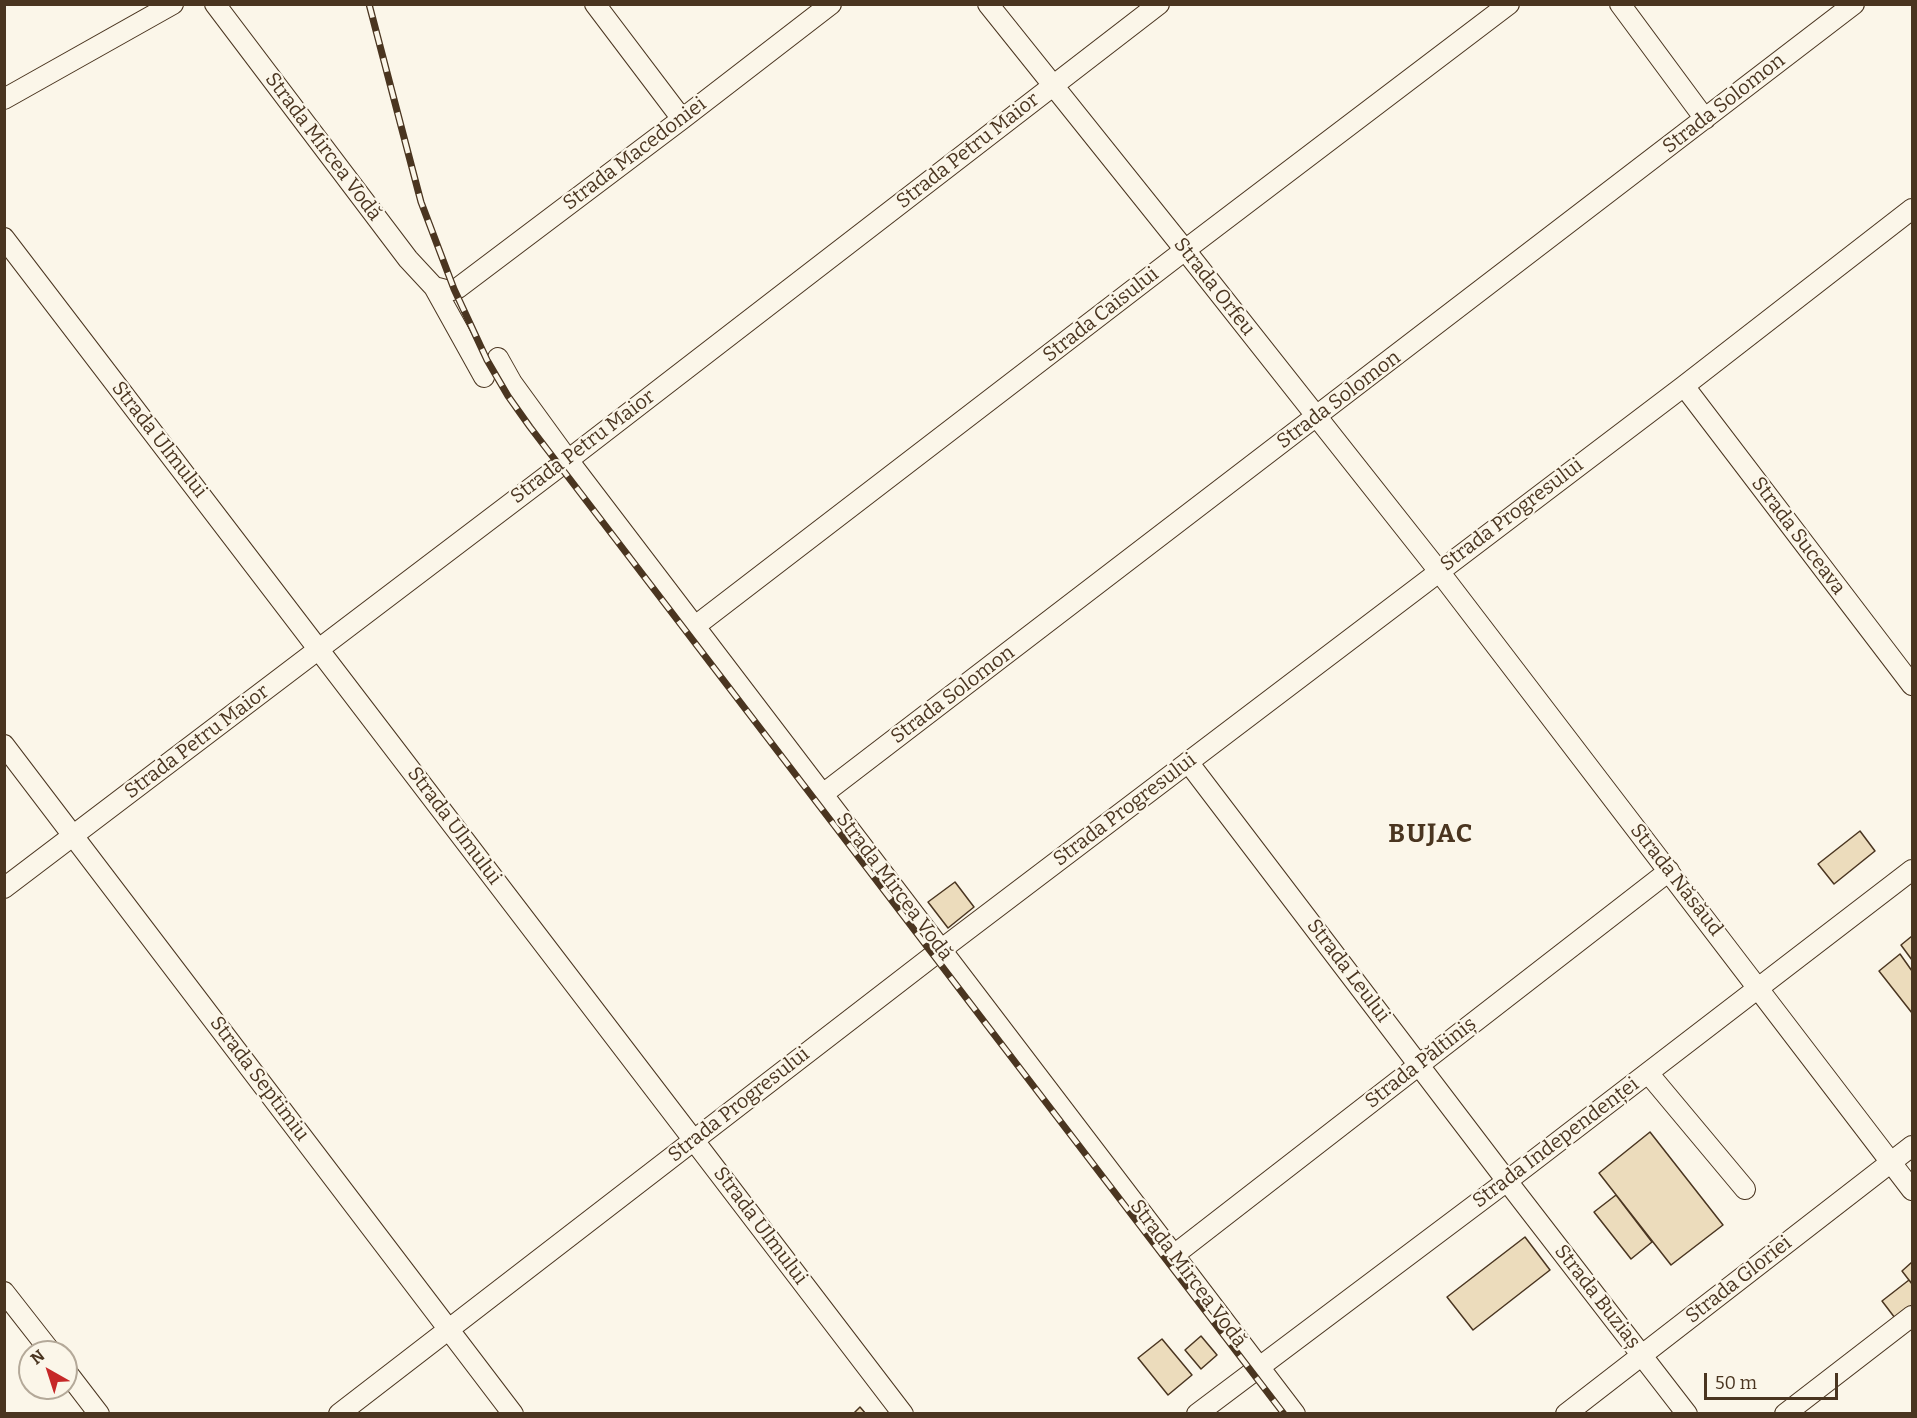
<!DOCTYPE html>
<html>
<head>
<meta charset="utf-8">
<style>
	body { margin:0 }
	#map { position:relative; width:1917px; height:1418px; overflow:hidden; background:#fbf6e9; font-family:Bitter,serif }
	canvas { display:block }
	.frame { position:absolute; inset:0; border:6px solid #4a3520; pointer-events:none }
	.north { position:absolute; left:18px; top:1340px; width:60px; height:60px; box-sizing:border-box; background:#fbf6e9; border:2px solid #b4a999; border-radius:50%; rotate:321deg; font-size:16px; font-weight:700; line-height:24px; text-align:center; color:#4a3520 }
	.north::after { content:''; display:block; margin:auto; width:21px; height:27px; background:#c62828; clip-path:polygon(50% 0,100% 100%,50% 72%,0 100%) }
	.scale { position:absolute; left:1704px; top:1373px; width:134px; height:27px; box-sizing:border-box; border:3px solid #4a3520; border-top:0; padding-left:8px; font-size:18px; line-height:21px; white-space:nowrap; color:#4a3520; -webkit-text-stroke:4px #fbf6e9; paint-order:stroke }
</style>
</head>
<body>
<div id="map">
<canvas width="1917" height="1418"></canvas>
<div class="frame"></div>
<div class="north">N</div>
<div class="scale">50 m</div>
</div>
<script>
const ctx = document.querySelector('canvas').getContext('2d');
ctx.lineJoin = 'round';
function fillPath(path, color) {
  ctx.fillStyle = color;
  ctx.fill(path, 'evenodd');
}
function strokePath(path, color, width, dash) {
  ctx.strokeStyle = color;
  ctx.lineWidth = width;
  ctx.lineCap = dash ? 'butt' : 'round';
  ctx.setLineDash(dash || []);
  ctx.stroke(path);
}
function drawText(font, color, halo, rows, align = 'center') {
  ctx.font = font + ' Bitter,serif';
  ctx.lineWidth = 4.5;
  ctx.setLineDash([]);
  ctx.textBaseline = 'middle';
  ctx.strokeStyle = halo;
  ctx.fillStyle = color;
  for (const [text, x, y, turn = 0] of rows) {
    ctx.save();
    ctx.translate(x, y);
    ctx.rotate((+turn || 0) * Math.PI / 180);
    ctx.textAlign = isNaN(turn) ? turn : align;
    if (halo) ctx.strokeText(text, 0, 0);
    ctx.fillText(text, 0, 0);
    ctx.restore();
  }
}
const building = new Path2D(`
	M1860 831 1875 851 1834 884 1818 864Z
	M955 882 974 907 948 928 928 902Z
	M1912 936V960L1901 945Z
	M1900 954 1912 971V1013L1879 971Z
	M1650 1132 1723 1225 1671 1265 1599 1173Z
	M1616 1195 1652 1242 1631 1259 1594 1212Z
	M1525 1237 1550 1270 1473 1330 1447 1297Z
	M1912 1262V1284L1902 1271Z
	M1909 1280 1912 1284V1305L1895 1318 1882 1301Z
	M1201 1336 1217 1355 1201 1369 1185 1350Z
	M1162 1339 1192 1375 1168 1395 1138 1358Z
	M860 1407 866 1414H853Z`);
fillPath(building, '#ecdcbc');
strokePath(building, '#4a3520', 1.5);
const minor = new Path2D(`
	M215 4 408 259 434 287 484 377
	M595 4 682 119
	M988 4 1185 250 1438 570 1912 1190
	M1620 4 1705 119
	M4 99 173 4
	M4 238 903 1414
	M434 287 449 291 458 288 682 119 831 4
	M498 358 512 383 568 460 1295 1414
	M1684 386 1912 685
	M694 627 1185 250 1509 4
	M4 745 513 1414
	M1188 762 1507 1181 1687 1414
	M823 794 1854 4
	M4 888 568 460 1159 4
	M1648 1073 1745 1189
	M1174 1255 1669 871
	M4 1292 51 1352
	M66 1371 99 1414
	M339 1414 934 955 1684 386 1912 209
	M1197 1414 1507 1181 1912 870
	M1566 1414 1912 1146
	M1785 1414 1912 1316`);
strokePath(minor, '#4a3520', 22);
strokePath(minor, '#fbf6e9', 20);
const rail = new Path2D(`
	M369 4 421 202 454 289 487 360 508 396 530 427 1284 1414`);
strokePath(rail, '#4a3520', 7);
strokePath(rail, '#fbf6e9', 4.5, [14]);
drawText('20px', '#4a3520', '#fbf6e9', [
	["Strada Solomon",1724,104,-38],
	["Strada Mircea Vodă",323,147,53],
	["Strada Petru Maior",968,151,-38],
	["Strada Macedoniei",635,154,-37],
	["Strada Orfeu",1214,287,52],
	["Strada Caisului",1101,315,-38],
	["Strada Solomon",1339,400,-37],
	["Strada Ulmului",159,440,52],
	["Strada Petru Maior",583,447,-37],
	["Strada Progresului",1512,515,-37],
	["Strada Suceava",1798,536,53],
	["Strada Solomon",953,695,-37],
	["Strada Petru Maior",197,742,-37],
	["Strada Progresului",1125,810,-37],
	["Strada Ulmului",454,826,53],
	["Strada Năsăud",1676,880,52],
	["Strada Mircea Vodă",894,887,53],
	["Strada Leului",1348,971,53],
	["Strada Păltiniș",1421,1063,-38],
	["Strada Septimiu",259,1079,53],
	["Strada Progresului",739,1105,-38],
	["Strada Independenței",1556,1143,-37],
	["Strada Ulmului",760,1226,53],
	["Strada Mircea Vodă",1188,1274,53],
	["Strada Gloriei",1739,1280,-38],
	["Strada Buziaș",1597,1297,52]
]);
ctx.letterSpacing = '1.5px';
drawText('bold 26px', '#4a3520', '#fbf6e9', [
	["BUJAC",1431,835]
]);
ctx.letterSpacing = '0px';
</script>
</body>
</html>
